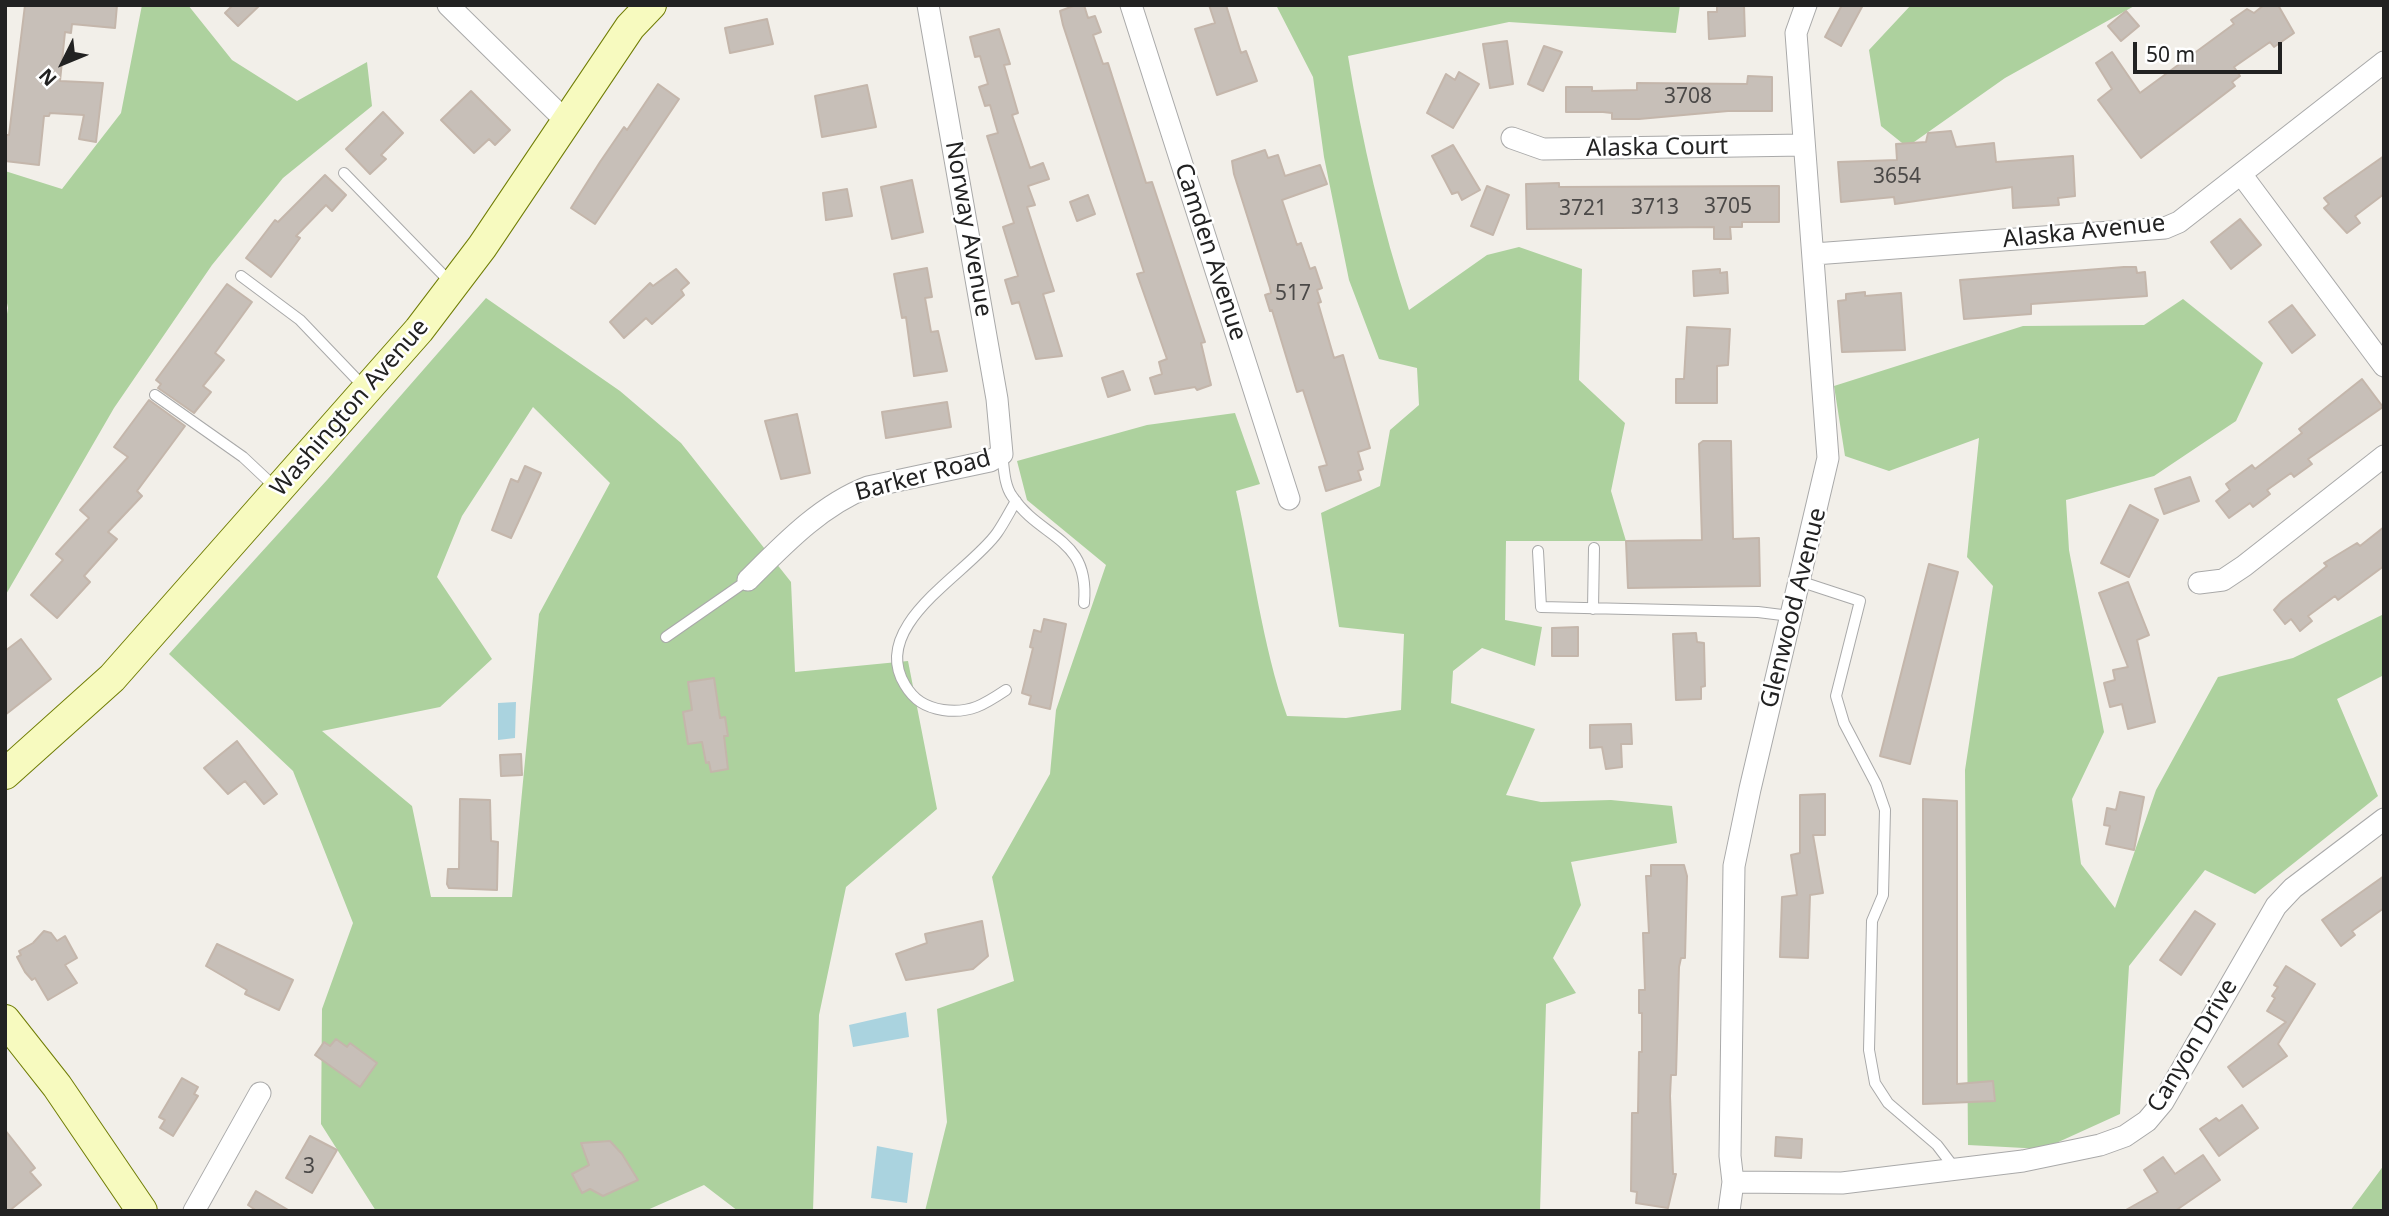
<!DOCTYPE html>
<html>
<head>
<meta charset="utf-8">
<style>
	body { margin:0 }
	#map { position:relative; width:2389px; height:1216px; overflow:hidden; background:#f2efe9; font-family:"Noto Sans",sans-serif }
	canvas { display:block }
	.frame { position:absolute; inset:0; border:7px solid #222; pointer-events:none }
	.north { position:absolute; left:28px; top:28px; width:70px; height:70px; -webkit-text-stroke:5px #fff; paint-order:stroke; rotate:227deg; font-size:19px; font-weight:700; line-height:28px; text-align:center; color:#222 }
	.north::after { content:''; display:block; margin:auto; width:24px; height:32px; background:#222; clip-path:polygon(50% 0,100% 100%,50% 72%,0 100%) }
	.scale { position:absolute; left:2133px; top:42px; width:149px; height:32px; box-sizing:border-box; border:4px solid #222; border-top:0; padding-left:9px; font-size:21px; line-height:24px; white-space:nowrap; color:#222; -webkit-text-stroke:5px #fff; paint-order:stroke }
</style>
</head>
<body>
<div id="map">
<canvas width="2389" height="1216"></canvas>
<div class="frame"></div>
<div class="north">N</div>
<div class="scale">50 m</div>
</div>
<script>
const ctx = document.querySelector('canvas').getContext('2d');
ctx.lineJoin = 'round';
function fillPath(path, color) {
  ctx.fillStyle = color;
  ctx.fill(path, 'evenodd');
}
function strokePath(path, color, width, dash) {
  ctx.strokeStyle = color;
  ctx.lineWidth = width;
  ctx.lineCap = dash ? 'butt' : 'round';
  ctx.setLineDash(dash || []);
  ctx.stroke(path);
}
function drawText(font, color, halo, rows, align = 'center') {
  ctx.font = font + ' "Noto Sans",sans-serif';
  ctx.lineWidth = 5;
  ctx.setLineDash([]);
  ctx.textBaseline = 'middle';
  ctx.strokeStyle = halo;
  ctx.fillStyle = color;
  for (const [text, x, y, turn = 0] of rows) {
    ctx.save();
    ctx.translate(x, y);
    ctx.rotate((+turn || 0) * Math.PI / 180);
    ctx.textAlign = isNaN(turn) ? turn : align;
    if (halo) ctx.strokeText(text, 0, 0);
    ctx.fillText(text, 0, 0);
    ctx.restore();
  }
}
fillPath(new Path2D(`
	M142 5H188L232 60 297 101 367 62 372 106 283 178 212 265 114 408 5 596V326L8 308 5 293V171L62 189 121 113Z
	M1276 5H1680L1676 33 1509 22 1348 56C1362 142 1382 227 1409 310L1487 255 1519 247 1582 269 1579 380 1625 423 1611 491 1626 541H1506L1505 620 1542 627 1535 666 1482 648 1453 671 1451 703 1535 729 1506 795 1541 802 1611 800 1672 806 1677 843 1571 862 1581 905 1553 958 1576 993 1546 1004 1540 1211H925L947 1122 937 1009 1014 981 992 877 1050 774 1056 710 1106 565 1027 500 1017 461 1147 425 1235 413 1260 484 1236 491C1253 566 1262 644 1287 716L1346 718 1401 710 1404 634 1339 627 1321 513 1380 486 1390 430 1419 405 1417 368 1379 359 1349 280 1324 157 1313 77Z
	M1911 5H2136L2005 78 1907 147 1881 126 1869 50Z
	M486 298 620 391 681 443 791 582 795 672 908 661 937 809 846 887 819 1015 813 1211H738L704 1185 645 1211H376L321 1124 322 1009 353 923 293 771 169 654 327 480ZM533 407 610 483 539 614 512 897H431L412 806 322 731 440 707 492 659 437 577 462 516Z
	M2183 299 2263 363 2236 421 2154 476 2066 500 2069 550 2104 732 2072 799 2081 864 2115 908 2156 790 2218 677 2293 658 2384 614V675L2337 699 2378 796 2255 894 2205 870 2129 966 2120 1114 2043 1149 1968 1145 1965 770 1993 586 1967 557 1979 438 1889 471 1845 456 1834 386 2023 326 2144 325Z
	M2384 1165V1211H2350Z`), '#add19e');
fillPath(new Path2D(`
	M516 702 515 738 498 740V703Z
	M906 1012 909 1037 853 1047 849 1025Z
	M877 1146 913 1153 907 1203 871 1198Z`), '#aad3df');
const building = new Path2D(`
	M25 5H117L115 28 72 24 71 33 65 32 60 81 103 83 96 142 79 139 84 115 50 113 49 116H44L39 165 5 161V135H9Z
	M233 5H260L238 26 225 13Z
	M1076 5H1084L1088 18 1095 16 1101 32 1093 35 1103 64 1108 63 1146 183 1152 182 1205 342 1201 343 1211 385 1197 390 1195 387 1155 394 1150 378 1162 374 1159 362 1167 359 1137 274 1144 272 1063 25 1060 11Z
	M1209 5H1226L1241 53 1246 51 1257 81 1217 95 1195 29 1215 23Z
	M1717 5H1744L1745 36 1709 39 1708 12H1717Z
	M1842 5H1863L1841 46 1825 37Z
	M2264 5H2278L2294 33 2274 47 2270 42 2234 67 2240 76 2232 82 2235 86 2141 158 2098 100 2112 89 2096 63 2112 52 2140 93 2234 24 2231 20 2247 9 2254 13Z
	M2126 11 2139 26 2121 41 2108 26Z
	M767 19 773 44 730 53 725 28Z
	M999 29 1010 64 1004 65 1018 113 1012 115 1030 168 1043 163 1049 179 1028 186 1035 205 1027 207 1054 291 1043 294 1062 356 1036 359 1019 302 1012 304 1005 280 1018 276 1003 227 1014 223 987 136 998 133 990 105 985 106 979 87 988 84 980 56 975 57 970 37Z
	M1507 41 1513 84 1490 88 1483 44Z
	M1544 46 1562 52 1543 91 1528 84Z
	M1459 72 1479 84 1453 128 1427 113 1446 74 1455 80Z
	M1748 76 1772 77V111H1728L1639 119H1612V113L1603 112H1566V87H1592V91L1637 90V83L1747 84Z
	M658 84 679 99 595 224 571 208 600 162 624 127 627 130Z
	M867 85 876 127 822 137 815 96Z
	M471 91 510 130 495 145 489 139 474 153 441 120Z
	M383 112 403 133 381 155 386 159 370 174 346 149Z
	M1951 131 1956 147 1994 143 1996 162 2073 156 2075 196 2058 198 2059 205 2013 208 2012 187 1895 204 1894 197 1841 202 1838 162 1897 160 1896 144 1926 142 1928 133Z
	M1453 145 1480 190 1462 200 1458 192 1452 194 1432 156Z
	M1265 150 1268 158 1278 155 1285 176 1320 165 1327 184 1282 200 1297 245 1301 243 1310 269 1315 267 1322 288 1317 290 1321 302 1318 303 1334 358 1343 355 1370 448 1358 452 1363 469 1358 471 1361 480 1326 491 1319 467 1327 465 1303 390 1297 392 1272 310 1270 311 1265 295 1271 293 1270 288 1234 174 1232 161Z
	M2384 156V194L2355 216 2360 223 2347 233 2324 208 2329 204 2324 198Z
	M325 175 346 195 332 211 326 205 296 236 300 238 271 277 246 258 275 220 278 222Z
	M912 180 923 232 892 239 881 187Z
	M1559 183V187L1779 186V222H1742V227H1730L1731 239H1714V227L1527 229 1526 184Z
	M1487 186 1509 195 1493 235 1471 226Z
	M847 189 852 216 826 220 823 193Z
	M1088 195 1095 214 1077 221 1070 202Z
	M2240 219 2261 245 2231 269 2211 242Z
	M2124 267H2136L2137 273 2145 272 2147 296 2031 304V314L1964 319 1960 280Z
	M927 268 932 297 925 298 931 332 938 331 947 371 914 376 906 317 902 318 894 274Z
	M676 269 689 283 681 290 684 295 652 324 646 318 624 338 610 322 650 283 653 286Z
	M1720 269V273L1727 272 1728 293 1694 296 1693 271Z
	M227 284 252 302 215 353 224 360 203 386 211 392 194 413 158 388 161 384 156 380Z
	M1865 292V296L1901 293 1905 350 1842 352 1838 301 1846 300V294Z
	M2292 305 2315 335 2292 353 2269 322Z
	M1687 327 1730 329 1728 365 1717 366V403H1676V379H1684Z
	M1123 371 1130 390 1108 397 1102 378Z
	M2362 379 2383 407 2308 459 2312 464 2294 477 2291 473 2267 490 2270 494 2253 507 2250 503 2229 518 2216 501 2230 490 2226 484 2252 465 2255 469 2302 433 2299 429Z
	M149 400 185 426 137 491 142 496 108 532 117 539 84 576 90 582 57 618 31 595 63 560 56 554 89 518 80 510 128 457 114 447Z
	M947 402 951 427 886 438 882 412Z
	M797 414 810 473 781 479 765 421Z
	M1703 441H1731L1733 539 1759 538 1760 586 1628 588 1626 541 1702 540 1699 444Z
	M525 466 541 473 511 538 492 530 511 479 518 482Z
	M2190 477 2199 501 2164 514 2155 489Z
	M2130 505 2158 520 2129 577 2101 563Z
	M2384 527V566L2338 600 2335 596 2308 616 2312 621 2300 631 2291 619 2285 624 2274 610 2282 601 2327 566 2324 563 2357 543 2360 546Z
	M1929 564 1958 572 1910 764 1880 756Z
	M2128 582 2149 635 2137 640 2155 722 2128 729 2122 704 2110 707 2104 683 2115 680 2113 670 2128 667 2099 593Z
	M1044 619 1066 624 1050 709 1029 704 1031 696 1022 693 1033 648 1030 647 1034 630 1041 632Z
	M1578 627V656H1552V628Z
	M1696 633 1697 642 1704 643 1705 686 1701 687V699L1676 700 1673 634Z
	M21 639 51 679 5 715V651Z
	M714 678 720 718 725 717 728 736H724L728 769 711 772 709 762 706 763 702 742 688 744 683 712 692 710 688 682Z
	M1631 724 1632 744H1621L1622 767 1606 769 1602 747 1590 748V725Z
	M237 741 277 794 264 804 245 781 228 794 204 768Z
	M521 754 522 775 501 776 500 755Z
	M2120 792 2144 797 2134 850 2106 844 2110 826 2104 825 2107 808 2116 810Z
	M1825 794V835H1813L1823 893 1810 895 1808 958 1780 957 1782 897 1797 895 1791 855 1800 853V795Z
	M460 799 490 800 491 841 498 842 497 890 449 888 447 884 448 869H459Z
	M1923 799 1957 801V1084L1993 1081 1995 1101 1923 1104Z
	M1651 865H1684L1687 876 1685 958H1681L1679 967 1676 1075H1671L1670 1096 1673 1174H1676L1668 1208 1636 1203 1637 1192 1631 1191 1632 1113H1638L1639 1052H1642V1013H1639V990H1645L1643 933H1649L1646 876H1651Z
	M2384 876V908L2352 931 2355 935 2341 946 2322 920Z
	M2195 911 2215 924 2181 975 2160 960Z
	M982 921 988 956 973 969 906 980 896 954 927 943 925 934Z
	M44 931 51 933 57 941 65 936 77 958 65 965 77 983 48 1000 35 978 32 980 25 972 17 957 21 955 19 951 33 943Z
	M217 944 293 980 279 1010 245 994 247 990 206 966Z
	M2286 966 2315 984 2278 1044 2287 1056 2243 1087 2228 1067 2286 1022 2267 1011 2275 998 2272 996 2278 987 2274 985Z
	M336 1039 347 1047 350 1043 377 1063 360 1087 315 1055 324 1042 330 1046Z
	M182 1078 198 1087 194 1094 198 1096 173 1136 160 1128 165 1120 159 1117Z
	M2242 1105 2258 1128 2219 1156 2200 1129 2216 1118 2219 1121Z
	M5 1130 35 1168 30 1172 41 1185 9 1211H5Z
	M310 1136 337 1150 312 1193 286 1178Z
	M1776 1137 1802 1139 1801 1158 1775 1156Z
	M610 1141 622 1154 638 1180 603 1196 590 1189 582 1193 572 1174 589 1165 581 1143Z
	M2203 1155 2220 1180 2175 1211H2124L2158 1192 2144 1170 2163 1157 2175 1174Z
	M256 1191 290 1211H257L248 1205Z`);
fillPath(building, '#c7bfb8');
strokePath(building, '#c4b6ab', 2);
const lane = new Path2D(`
	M344 173 452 284
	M241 276 300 320 365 388
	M155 395 243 457 276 488
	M1002 454C1004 467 1004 485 1012 496 1041 540 1090 536 1084 603
	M1538 551 1541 607 1758 612 1790 616
	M1799 581 1860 601 1836 696 1844 723 1876 784 1885 810 1883 895 1872 921 1869 1050 1875 1083 1888 1103 1937 1145 1956 1170
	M1593 609 1594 548
	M666 637 748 580
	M1006 690C985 704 970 714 943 710 925 707 914 700 905 685 868 625 969 573 997 533 1004 523 1010 511 1016 501`);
const street = new Path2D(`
	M448 5 566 121
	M1131 5 1289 499
	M1512 138 1543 149 1804 145
	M2241 174 2384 366
	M1814 254 2165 228 2179 222 2384 62
	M748 580C783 545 821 505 868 487L990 461 1002 454 997 399 928 5
	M2199 583 2223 580 2244 566 2384 456
	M1733 1182 1842 1183 2023 1161 2100 1145 2125 1136 2147 1121 2163 1102 2276 906 2293 888 2384 819
	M194 1211 260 1093
	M1729 1211 1733 1182 1730 1156 1734 866 1750 789 1828 458 1796 33 1806 5`);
const secondary = new Path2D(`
	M5 774 112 678 419 330 482 247 630 27 651 5
	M5 1020 57 1086 142 1211`);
strokePath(lane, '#a9a9a9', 12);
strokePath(street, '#a9a9a9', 23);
strokePath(secondary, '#707d05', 32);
strokePath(lane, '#fff', 10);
strokePath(street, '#fff', 21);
strokePath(secondary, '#f7fabf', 30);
drawText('21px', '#4b4948', null, [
	["3708",1688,97],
	["3654",1897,177],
	["3705",1728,207],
	["3713",1655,208],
	["3721",1583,209],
	["517",1293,294],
	["3",309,1167]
]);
drawText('24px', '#222', '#fff', [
	["Alaska Court",1657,148,-1],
	["Norway Avenue",968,229,80],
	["Alaska Avenue",2084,232,-6],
	["Camden Avenue",1210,252,72],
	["Washington Avenue",350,408,-49],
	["Barker Road",923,476,-15],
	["Glenwood Avenue",1794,608,-76],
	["Canyon Drive",2193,1046,-59]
]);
</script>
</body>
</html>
